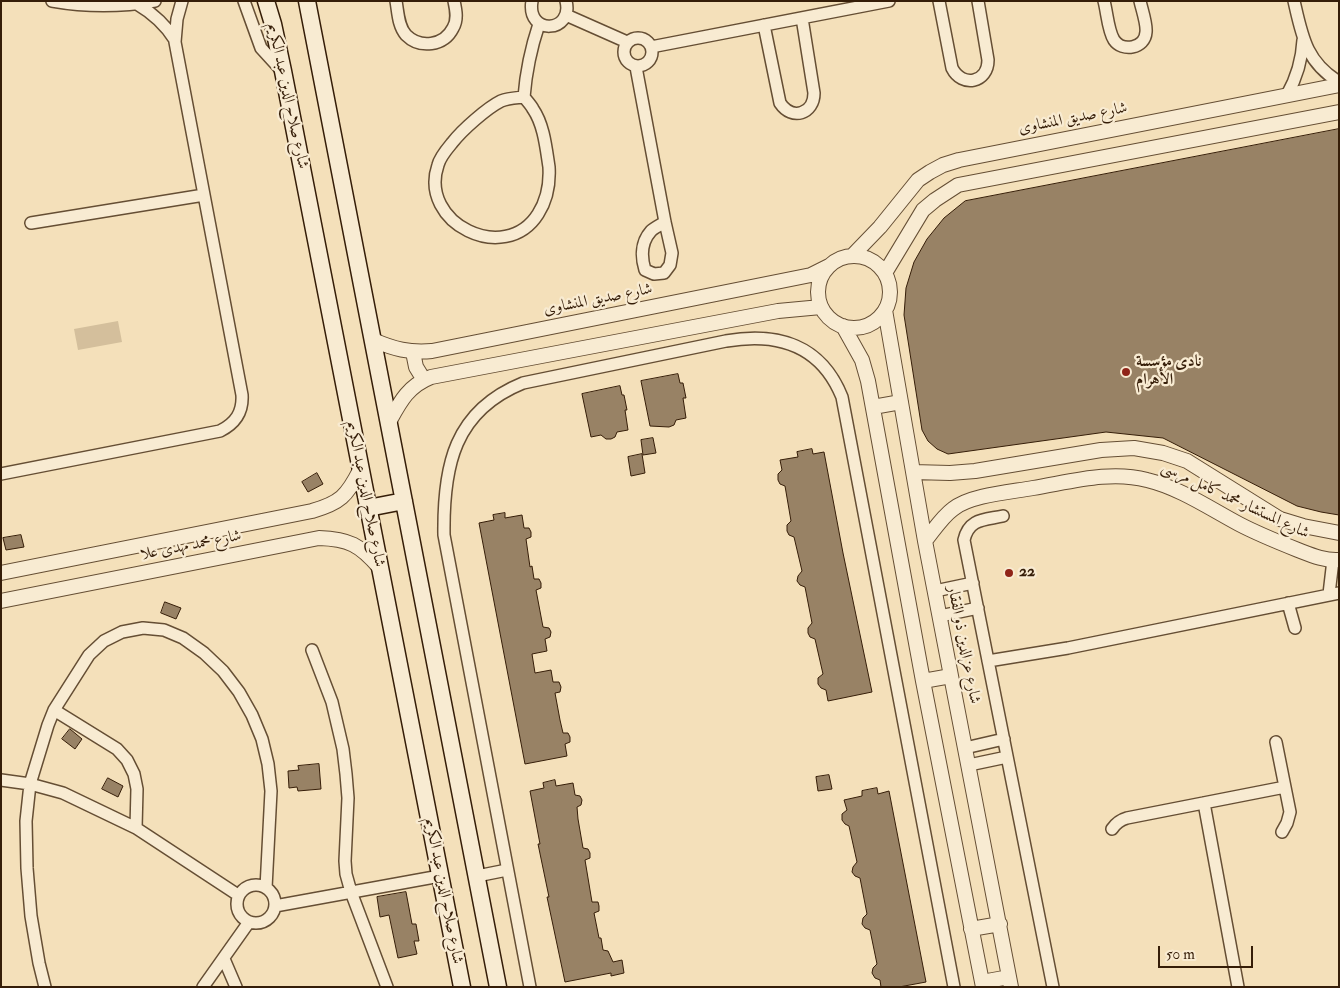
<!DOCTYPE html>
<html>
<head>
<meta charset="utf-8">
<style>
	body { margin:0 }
	#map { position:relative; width:1340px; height:988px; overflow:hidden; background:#f4e0ba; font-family:"IM FELL Double Pica",serif }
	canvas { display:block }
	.frame { position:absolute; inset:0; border:2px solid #351d08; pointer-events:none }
	.scale { position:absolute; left:1158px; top:946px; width:95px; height:22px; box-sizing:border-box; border:2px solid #351d08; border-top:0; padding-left:6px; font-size:15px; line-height:18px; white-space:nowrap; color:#351d08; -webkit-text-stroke:4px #f8ebd2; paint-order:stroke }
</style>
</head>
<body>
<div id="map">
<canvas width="1340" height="988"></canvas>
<div class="frame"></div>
<div class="scale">50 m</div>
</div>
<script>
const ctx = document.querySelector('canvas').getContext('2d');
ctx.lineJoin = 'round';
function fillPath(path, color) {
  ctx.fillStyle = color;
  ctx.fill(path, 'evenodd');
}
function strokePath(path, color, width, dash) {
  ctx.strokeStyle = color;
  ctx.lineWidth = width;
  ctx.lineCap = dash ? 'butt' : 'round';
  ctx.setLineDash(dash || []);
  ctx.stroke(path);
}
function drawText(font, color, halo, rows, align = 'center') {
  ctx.font = font + ' "IM FELL Double Pica",Amiri,serif';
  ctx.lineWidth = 4.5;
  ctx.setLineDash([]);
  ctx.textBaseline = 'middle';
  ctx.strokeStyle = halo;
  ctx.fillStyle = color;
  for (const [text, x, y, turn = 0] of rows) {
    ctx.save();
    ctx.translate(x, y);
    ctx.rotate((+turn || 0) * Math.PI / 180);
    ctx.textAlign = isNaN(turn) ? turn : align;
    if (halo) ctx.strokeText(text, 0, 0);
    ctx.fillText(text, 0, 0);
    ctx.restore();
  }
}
fillPath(new Path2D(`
	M118 321 122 342 78 350 74 329Z`), '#d4bf9c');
const building = new Path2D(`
	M1339 129V515L1321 512 1297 506 1163 438 1106 432 948 454 937 449 928 441 922 430 904 315 906 288 914 262 927 239 944 218 965 201Z
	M678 374 680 383H683L686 398H683L686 418 676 420 674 425 669 427 650 426 641 381Z
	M620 386 622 395H624L627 410H625L628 430 617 432 615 437 611 439H606L601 435 591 437 582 394Z
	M653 438 656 453 643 455 641 440Z
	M812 449 813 454 824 452 843 553 872 692 828 701 826 690 821 688 818 684V678L823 674 815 639 810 637 808 633V628L812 623 805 587 800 585 797 581 798 576 802 571 794 537 789 535 787 531V525L791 521 785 486 780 484 778 480V474L782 470 780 460 798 457 797 452Z
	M642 454 645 473 631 476 628 457Z
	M317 473 323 484 308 492 302 482Z
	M505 513V518L522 515 524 528H529L531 532V537L526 539 530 567 532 566 534 579H539L541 583V588L536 590 543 627 549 628 551 632 550 637 545 639 547 651 532 654 535 673 551 670 553 682H559L561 687 560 692 555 693 560 720 563 733H568L570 737V742L565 744 567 756 525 764 479 523 494 520 493 515Z
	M21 535 24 547 6 550 3 538Z
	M165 602 181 608 176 619 161 613Z
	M70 729 82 739 75 749 62 739Z
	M319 764 321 789 298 791 297 787 289 788 288 771 299 770 298 766Z
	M829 775 832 789 818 791 816 777Z
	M108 778 123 786 118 797 102 789Z
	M555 780 556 786 573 783 575 795 580 796 582 800 581 805 577 807 578 819 583 848 588 849 590 853V858L585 860 592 902H598L599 906V911L594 913 599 938H601L603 950 608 951 613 962 622 960 624 973 611 976V973L565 982 547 897H549L538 844H540L530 791 544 788 543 783Z
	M877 788 878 794 889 791 926 982 899 987H881L880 980 875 978 872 973 873 968 877 964 870 930 865 928 862 924 863 918 867 914 860 878 855 876 852 872 853 867 857 862 849 826 845 824 842 820V814L847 810 844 800 862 796V791Z
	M406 892 412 924H416L419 941H414L417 954 398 958 389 915 380 917 377 897Z`);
fillPath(building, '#988265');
strokePath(building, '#351d08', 1);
const minor = new Path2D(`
	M52 1C86 7 121 7 155 1
	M244 1 261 48 282 71
	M396 1C398 12 398 26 406 35 420 49 444 46 453 28 458 20 456 10 454 1
	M532 1C526 36 574 33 566 1
	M939 1 952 68C962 88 988 83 988 60L978 1
	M1104 1C1107 12 1108 31 1114 40 1122 52 1145 49 1146 32 1147 24 1142 10 1140 1
	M1294 1C1302 36 1306 62 1339 82
	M137 4C154 14 165 24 175 40
	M566 15 627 42
	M764 25 780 103C792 121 814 114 814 93L802 18
	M624 52a14 14 0 1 1 28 0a14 14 0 1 1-28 0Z
	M651 47 889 1
	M636 67 665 222 672 253 670 265 664 273 654 274 645 270C641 257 641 242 651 231 654 228 660 225 665 222
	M1287 95C1297 77 1302 60 1303 40
	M524 97C516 98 509 98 501 101 487 108 462 130 452 143 447 149 440 157 438 165 418 223 505 266 538 214 547 200 550 184 549 167 546 148 544 125 533 109 531 105 527 101 524 97 526 72 531 48 539 24
	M31 223 204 195
	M1 474 220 431C236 423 243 412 242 395L175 42 177 19 182 1
	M1003 516C985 520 969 518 964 540L1053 987
	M935 591 973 583
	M1329 594 1333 560
	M1288 603 1295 628
	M940 616 978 608
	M312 650 332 702 343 749 346 774 348 798 345 861 346 874 351 892 387 987
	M988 661 1068 648 1339 593
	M54 710 117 749 127 760 134 774 137 789 136 828
	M1276 742 1290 812 1287 823 1282 832
	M965 748 1004 739
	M969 765 1007 757
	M1 780 30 784 63 793 136 828 238 895
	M1204 803 1238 987
	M1112 829C1116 823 1120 820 1127 818L1285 787
	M477 876 507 870
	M237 904a19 19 0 1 1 38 0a19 19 0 1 1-38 0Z
	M275 906 440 876
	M224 959 236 987
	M45 987 39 963 31 916 27 868 26 821 30 784 48 725 54 710 89 655 104 641 122 632 143 628 164 630 183 638 204 653 223 671 239 692 252 715 262 739 268 764 271 791 266 888
	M203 987 249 922
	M530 987 444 535C443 466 454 411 523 383L726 341C778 332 821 345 842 397L954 987`);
const tertiary = new Path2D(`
	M852 256 880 227 918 180 930 172 943 165 959 160 1339 85
	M818 292a36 36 0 1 1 72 0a36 36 0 1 1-72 0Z
	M885 273 923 210 935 200 958 185 1339 112
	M885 310 925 541 1011 987
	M843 326 862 360 868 381 923 681 983 987
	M373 340C394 349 409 353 432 351L811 275 829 266
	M413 352 416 367 424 380
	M873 407 901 402
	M389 422C400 402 408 386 431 377L778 311 821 307
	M913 472 950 473 975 471 1101 450 1134 448 1163 453 1187 461 1280 519 1303 526 1339 533
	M925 541C934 530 942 517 953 509 970 495 1011 492 1033 488 1070 482 1110 470 1147 480 1180 488 1209 508 1239 524 1258 534 1278 542 1298 550 1311 555 1325 561 1339 560
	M1 573 312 511C340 503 347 496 360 470
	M1 601 319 538C349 539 360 545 379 567
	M923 681 951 676
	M971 929 1000 924
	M982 982 1009 977`);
const secondary = new Path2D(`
	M266 1 273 24 283 71 462 987
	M307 1 498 987
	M368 508 404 501`);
strokePath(minor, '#654e34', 14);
strokePath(tertiary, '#654e34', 16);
strokePath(secondary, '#351d08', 19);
strokePath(minor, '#f8ebd2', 11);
strokePath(tertiary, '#f8ebd2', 14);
strokePath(secondary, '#f8ebd2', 16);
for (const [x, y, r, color] of [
	[1126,372,5,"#8f2418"],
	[1009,573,5,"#8f2418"]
]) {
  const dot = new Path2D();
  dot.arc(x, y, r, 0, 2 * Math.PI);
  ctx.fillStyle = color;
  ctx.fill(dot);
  strokePath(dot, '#f8ebd2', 2);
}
drawText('16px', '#351d08', '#f8ebd2', [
	["شارع صلاح الدين عبد الكريم",287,96,78],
	["شارع صديق المنشاوى",1073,119,-11],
	["شارع صديق المنشاوى",598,300,-11],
	["شارع صلاح الدين عبد الكريم",365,494,79],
	["شارع المستشار محمد كامل مرسى",1235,501,25],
	["شارع محمد مهدى علا",191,546,-11],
	["شارع عزالدين ذو الفقار",963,645,79],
	["شارع صلاح الدين عبد الكريم",443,891,79]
]);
drawText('bold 16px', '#351d08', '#f8ebd2', [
	["نادى مؤسسة",1136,363],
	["الأهرام",1136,381],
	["22",1019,573]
], 'left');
</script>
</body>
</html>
